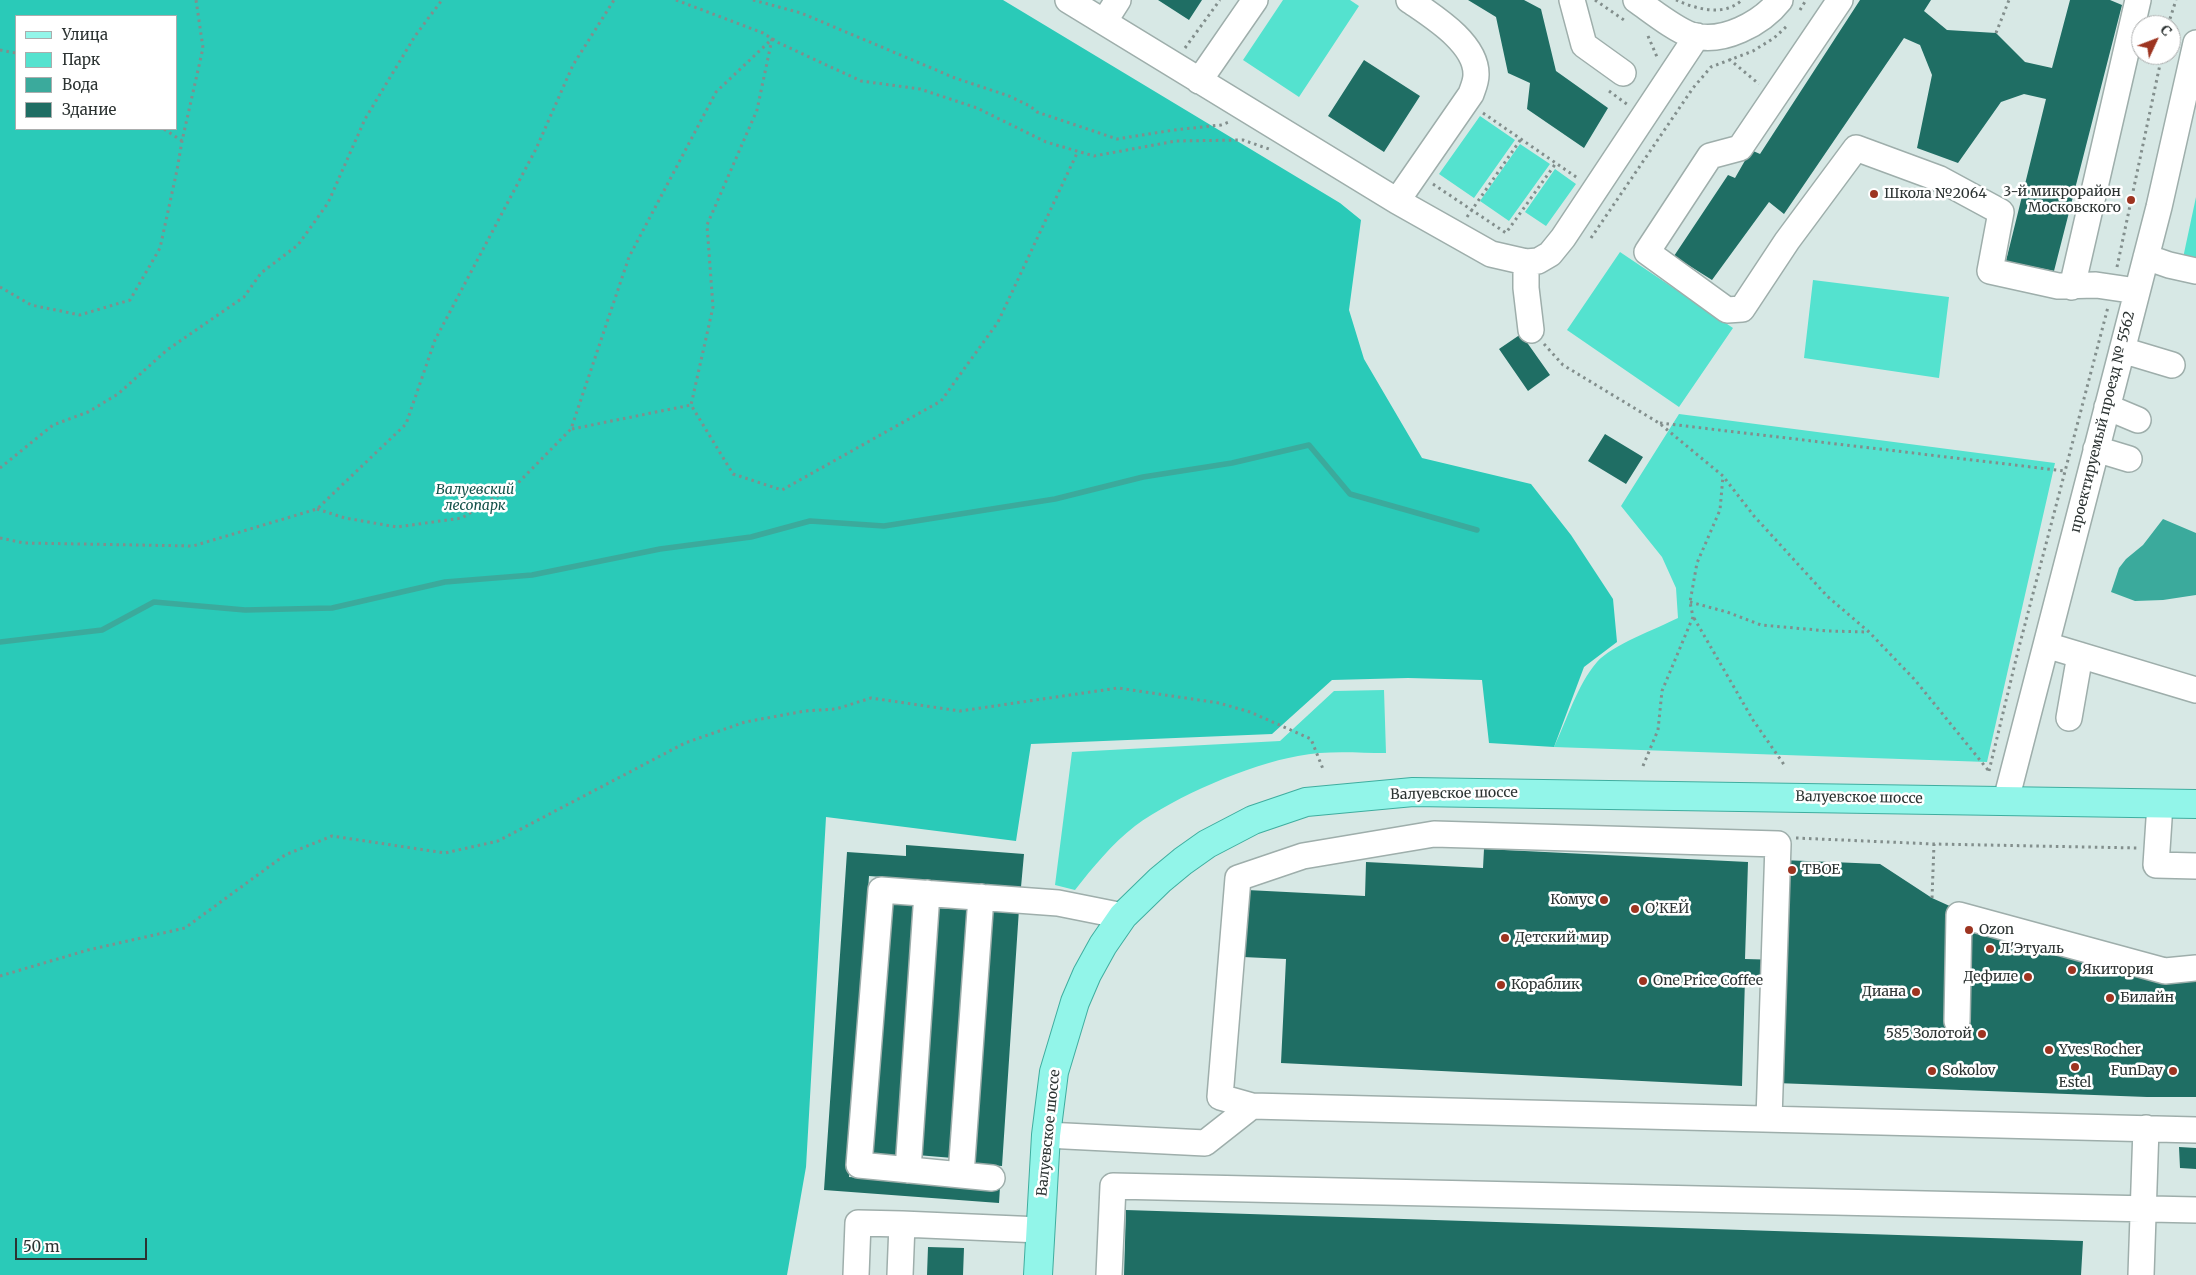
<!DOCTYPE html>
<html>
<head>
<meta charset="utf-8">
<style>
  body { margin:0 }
  #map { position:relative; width:2196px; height:1275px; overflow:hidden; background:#d7e8e5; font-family:Merriweather,serif }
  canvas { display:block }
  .legend { position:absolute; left:15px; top:15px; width:162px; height:115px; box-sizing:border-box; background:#fff; border:1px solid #abadad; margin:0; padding:6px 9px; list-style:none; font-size:15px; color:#2c3332 }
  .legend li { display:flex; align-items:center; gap:10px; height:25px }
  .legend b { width:25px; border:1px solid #abadad }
  .north { position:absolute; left:2131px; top:15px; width:50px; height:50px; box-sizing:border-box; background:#fff; border:1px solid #abadad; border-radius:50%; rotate:47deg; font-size:14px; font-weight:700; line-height:20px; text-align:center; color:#2c3332 }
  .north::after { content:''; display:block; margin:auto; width:18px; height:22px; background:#9d3420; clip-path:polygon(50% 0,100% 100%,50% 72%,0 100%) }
  .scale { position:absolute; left:15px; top:1238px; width:132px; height:22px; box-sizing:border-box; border:2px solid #2c3332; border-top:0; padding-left:6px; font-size:15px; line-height:18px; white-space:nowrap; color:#2c3332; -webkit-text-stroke:4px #fff; paint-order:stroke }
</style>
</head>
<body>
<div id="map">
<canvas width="2196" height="1275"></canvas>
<ul class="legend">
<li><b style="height:6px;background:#92f5e9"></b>Улица</li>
<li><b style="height:14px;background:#54e2cf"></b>Парк</li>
<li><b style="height:14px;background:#3baa9c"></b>Вода</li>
<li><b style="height:14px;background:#1f6e64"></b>Здание</li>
</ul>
<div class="north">С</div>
<div class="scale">50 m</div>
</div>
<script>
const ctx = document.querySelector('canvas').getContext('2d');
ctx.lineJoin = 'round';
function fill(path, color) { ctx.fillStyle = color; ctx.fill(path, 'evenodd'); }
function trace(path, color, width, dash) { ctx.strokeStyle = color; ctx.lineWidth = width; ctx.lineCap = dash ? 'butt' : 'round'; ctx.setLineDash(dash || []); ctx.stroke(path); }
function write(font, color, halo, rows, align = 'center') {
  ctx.font = font + ' Merriweather,serif'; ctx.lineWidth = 5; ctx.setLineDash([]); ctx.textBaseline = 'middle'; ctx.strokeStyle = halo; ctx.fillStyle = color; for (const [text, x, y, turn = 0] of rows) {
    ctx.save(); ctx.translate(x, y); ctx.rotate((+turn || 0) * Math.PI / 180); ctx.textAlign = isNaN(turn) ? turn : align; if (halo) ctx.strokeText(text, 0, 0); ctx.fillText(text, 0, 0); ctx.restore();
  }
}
const green = new Path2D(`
  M 1283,0 L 1350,0 L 1359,6 L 1299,97 L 1243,60 Z
  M 1480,116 L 1515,140 L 1474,198 L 1439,174 Z
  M 1520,144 L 1550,164 L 1509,221 L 1480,201 Z
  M 1555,169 L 1576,184 L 1546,226 L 1525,212 Z
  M 2196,197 L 2196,262 L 2183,258 Z
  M 1620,252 L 1733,328 L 1679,407 L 1567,330 Z
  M 1813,280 L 1949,297 L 1939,378 L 1804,358 Z
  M 1679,414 L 2055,463 L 1987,762 L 1554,747 C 1567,720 1577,685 1597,662 C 1612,645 1656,629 1678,618 L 1676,588 L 1662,557 L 1621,506 Z
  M 1384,690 L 1386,753 C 1357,753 1326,750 1298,756 C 1248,765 1176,796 1135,826 C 1112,844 1093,867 1075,890 L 1055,885 L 1072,752 L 1280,741 L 1334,691 Z`);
const forest = new Path2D(`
  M 0,0 L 1003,0 L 1340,203 L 1361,220 L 1349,310 L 1364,359 L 1422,458 L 1531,484 L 1571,535 L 1613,599 L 1617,642 L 1584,667 L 1554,747 L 1489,743 L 1482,680 L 1408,678 L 1332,680 L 1272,734 L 1031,744 L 1016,841 L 826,817 L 806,1167 L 787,1275 L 0,1275 ZM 16,16 L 176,16 L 176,129 L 16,129 Z`);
const water = new Path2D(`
  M 2163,519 L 2196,533 L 2196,595 L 2163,600 L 2135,601 L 2111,592 L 2119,568 L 2126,559 L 2143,545 Z`);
const stream = new Path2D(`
  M 0,642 L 102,630 L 154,602 L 245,610 L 332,608 L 445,582 L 532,575 L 660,549 L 751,537 L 810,521 L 884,526 L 1055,499 L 1143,477 L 1232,463 L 1309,445 L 1350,494 L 1477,530`);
const building = new Path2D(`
  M 1158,0 L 1202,0 L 1189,20 Z
  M 1468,0 L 1524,0 L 1541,9 L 1556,71 L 1608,108 L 1584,148 L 1527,109 L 1530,83 L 1508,73 L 1496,17 Z
  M 1860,0 L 1931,0 L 1924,11 L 1947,30 L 1996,33 L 2025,62 L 2052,68 L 2070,0 L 2110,0 L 2122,5 L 2054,271 L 2006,261 L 2046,99 L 2024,94 L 2001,102 L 1958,163 L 1917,148 L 1932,75 L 1920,45 L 1904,38 L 1784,214 L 1769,202 L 1712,280 L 1674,256 L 1728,175 L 1735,178 L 1751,150 L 1760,154 Z
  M 1364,60 L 1420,96 L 1384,152 L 1328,116 Z
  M 1521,334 L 1550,375 L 1528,391 L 1499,349 Z
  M 1605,434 L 1643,457 L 1626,484 L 1588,461 Z
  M 906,845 L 1024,854 L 1021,887 L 869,876 L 849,1177 L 1000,1187 L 999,1203 L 824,1190 L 847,852 L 906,856 Z
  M 1484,849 L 1748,862 L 1745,959 L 1780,960 L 1782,860 L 1880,864 L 1932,898 L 2018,937 L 2112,960 L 2196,959 L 2196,1097 L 2147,1097 L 1776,1083 L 1779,979 L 1745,978 L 1742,1086 L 1281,1063 L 1286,959 L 1243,957 L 1247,890 L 1365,896 L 1366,862 L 1483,868 Z
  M 885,903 L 919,906 L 902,1157 L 867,1155 Z
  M 987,907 L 1019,909 L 1002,1166 L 969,1164 Z
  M 934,908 L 971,910 L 953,1158 L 917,1155 Z
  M 2179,1147 L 2196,1148 L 2196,1169 L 2180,1168 Z
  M 1126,1210 L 2083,1241 L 2081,1275 L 1124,1275 Z
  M 928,1247 L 964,1248 L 963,1275 L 927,1275 Z`);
const path = new Path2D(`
  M 676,0 L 763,33 L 779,43 L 861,81 L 920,89 L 977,108 L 1046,142 L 1094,156 L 1176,141 L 1243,140 L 1269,149
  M 753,0 L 801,13 L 955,78 L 1009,96 L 1030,106 L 1037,112 L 1117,139 L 1174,130 L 1221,125 L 1229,122
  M 1595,0 L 1624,20
  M 1676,0 C 1696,9 1724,17 1742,0
  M 1800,10 L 1806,0
  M 2168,25 L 2176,0
  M 1996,33 L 2009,0
  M 1648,36 L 1657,57
  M 1185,48 L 1220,0
  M 0,50 L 16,53
  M 1729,59 L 1759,84
  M 1609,91 L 1628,105
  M 1483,113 L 1579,179
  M 164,129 L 182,141
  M 1433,184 L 1506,233 L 1556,163
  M 1467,217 L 1521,139
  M 1591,238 L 1693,88 L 1711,67 L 1753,51 L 1774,38 L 1787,26
  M 2117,267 L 2162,55
  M 0,287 L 31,305 L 80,315 L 130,300 L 160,248 L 177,170 L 182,141 L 203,48 L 196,0
  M 1544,344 L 1563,365 L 1659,423 L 1723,476 L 1754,516 L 1827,596 L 1869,632 L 1915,680 L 1988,770
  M 1660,423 L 2065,471
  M 572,429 L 691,405
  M 0,468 L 53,425 L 88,412 L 118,394 L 167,350 L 244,297 L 261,273 L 298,245 L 328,203 L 365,119 L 415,36 L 442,0
  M 317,509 L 345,518 L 397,527 L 462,518 L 518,483 L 571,429 L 629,257 L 716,92 L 772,39 L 757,110 L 707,225 L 713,307 L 691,405 L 733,474 L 782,490 L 941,401 L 998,322 L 1078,151
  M 0,538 L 24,543 L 193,546 L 317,509 L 406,424 L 435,340 L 536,149 L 573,65 L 614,0
  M 1690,602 L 1727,612 L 1761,625 L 1828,631 L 1868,632
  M 1694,618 L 1753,720 L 1785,766
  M 1643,766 L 1658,730 L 1662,691 L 1693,617 L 1690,602 L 1697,563 L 1720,510 L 1723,476
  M 1989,771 L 2018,651 L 2108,307
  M 1796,838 L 1934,844 L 2138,848
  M 1932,898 L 1934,844
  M 0,976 L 88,950 L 185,928 L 285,855 L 332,836 L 445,853 L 498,841 L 685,743 L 745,722 L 805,711 L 836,709 L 871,698 L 960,711 L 1118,688 L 1219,703 L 1250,712 L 1311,739 L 1323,769`);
const minor = new Path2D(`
  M 1068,0 L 1397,201 L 1491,254 L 1526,262 L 1538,261 L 1550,254 L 1563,238 L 1697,36
  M 1572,0 L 1584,45 L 1623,73
  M 1636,0 C 1652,11 1674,29 1691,35 C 1722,45 1762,23 1780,0
  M 1840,0 L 1740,148 L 1710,156 L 1647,252 L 1727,310 L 1742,309 L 1787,241 L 1856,148 L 1940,179 L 2001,212 L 1990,271 L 2058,286 L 2096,285 L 2137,291
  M 1104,22 L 1118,0
  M 1199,81 L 1255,0
  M 1397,201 L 1471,94 C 1473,88 1476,82 1476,75 C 1477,43 1432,16 1409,0
  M 2146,257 L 2169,265 L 2196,271
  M 1526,262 L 1526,288 L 1531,330
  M 2072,287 L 2138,0
  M 2122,350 L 2172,365
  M 2107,407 L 2138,420
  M 2096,449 L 2129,459
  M 2046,645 L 2196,690
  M 2069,718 L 2080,655
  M 2006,800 L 2159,207 L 2196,43
  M 2160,804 L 2156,865 L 2196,866
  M 1957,1021 L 1959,915 L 2165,971 L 2196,968
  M 1769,1119 L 1778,844 L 1434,834 L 1303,856 L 1238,878 L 1220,1097 L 1252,1106 L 2196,1130
  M 1046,1135 L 1205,1143 L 1252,1106
  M 908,1170 L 927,893
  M 961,1175 L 981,897
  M 992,1178 L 859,1165 L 881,890 L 1058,903 L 1123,916
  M 856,1275 L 858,1223 L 902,1224
  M 900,1275 L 902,1224 L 1040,1230
  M 1109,1275 L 1113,1186 L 2196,1210
  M 2141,1275 L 2146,1128`);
const major = new Path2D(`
  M 1038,1275 L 1046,1135 L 1054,1072 L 1075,1002 L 1087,974 L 1103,945 L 1123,916 L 1160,880 L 1183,861 L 1207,844 L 1253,820 L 1306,802 L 1413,792 L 2196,804`);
const markers = [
  [1874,194,5,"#9d3420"],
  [2131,200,5,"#9d3420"],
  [1792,870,5,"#9d3420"],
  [1604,900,5,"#9d3420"],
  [1635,909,5,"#9d3420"],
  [1969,930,5,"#9d3420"],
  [1505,938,5,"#9d3420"],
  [1990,949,5,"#9d3420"],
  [2072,970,5,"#9d3420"],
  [2028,977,5,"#9d3420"],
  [1643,981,5,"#9d3420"],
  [1501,985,5,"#9d3420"],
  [1916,992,5,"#9d3420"],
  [2110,998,5,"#9d3420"],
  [1982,1034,5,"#9d3420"],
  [2049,1050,5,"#9d3420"],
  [2075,1067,5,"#9d3420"],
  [1932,1071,5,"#9d3420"],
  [2173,1071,5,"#9d3420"]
];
const poiNames = [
  ["3-й микрорайон",2121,192,"right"],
  ["Московского",2121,208,"right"],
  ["Школа №2064",1884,194],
  ["ТВОЕ",1802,870],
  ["Комус",1594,900,"right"],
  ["О’КЕЙ",1645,909],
  ["Ozon",1979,930],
  ["Детский мир",1515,938],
  ["Л'Этуаль",2000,949],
  ["Якитория",2082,970],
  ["Дефиле",2018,977,"right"],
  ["One Price Coffee",1653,981],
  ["Кораблик",1511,985],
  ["Диана",1906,992,"right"],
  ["Билайн",2120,998],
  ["585 Золотой",1972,1034,"right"],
  ["Yves Rocher",2059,1050],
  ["Sokolov",1942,1071],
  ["FunDay",2163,1071,"right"],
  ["Estel",2075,1083,"center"]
];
const streetNames = [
  ["проектируемый проезд № 5562",2103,422,-76],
  ["Валуевское шоссе",1454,794,-1],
  ["Валуевское шоссе",1859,798,1],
  ["Валуевское шоссе",1049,1133,-84]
];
const parkNames = [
  ["Валуевский",475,490],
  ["лесопарк",475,506]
];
fill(green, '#54e2cf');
fill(forest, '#2acab8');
fill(water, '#3baa9c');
trace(stream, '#3baa9c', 5.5);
fill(building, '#1f6e64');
trace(minor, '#9eaeab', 28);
trace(major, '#3fad9f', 30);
trace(path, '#828e8c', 3, [2.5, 4]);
trace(minor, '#fff', 25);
trace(major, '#92f5e9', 28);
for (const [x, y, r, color] of markers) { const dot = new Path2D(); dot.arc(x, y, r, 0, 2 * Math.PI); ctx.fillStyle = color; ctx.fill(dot); trace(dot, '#fff', 2); }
write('14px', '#2c3332', '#fff', poiNames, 'left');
write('14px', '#2c3332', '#fff', streetNames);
write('italic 14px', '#125149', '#fff', parkNames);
</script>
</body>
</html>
